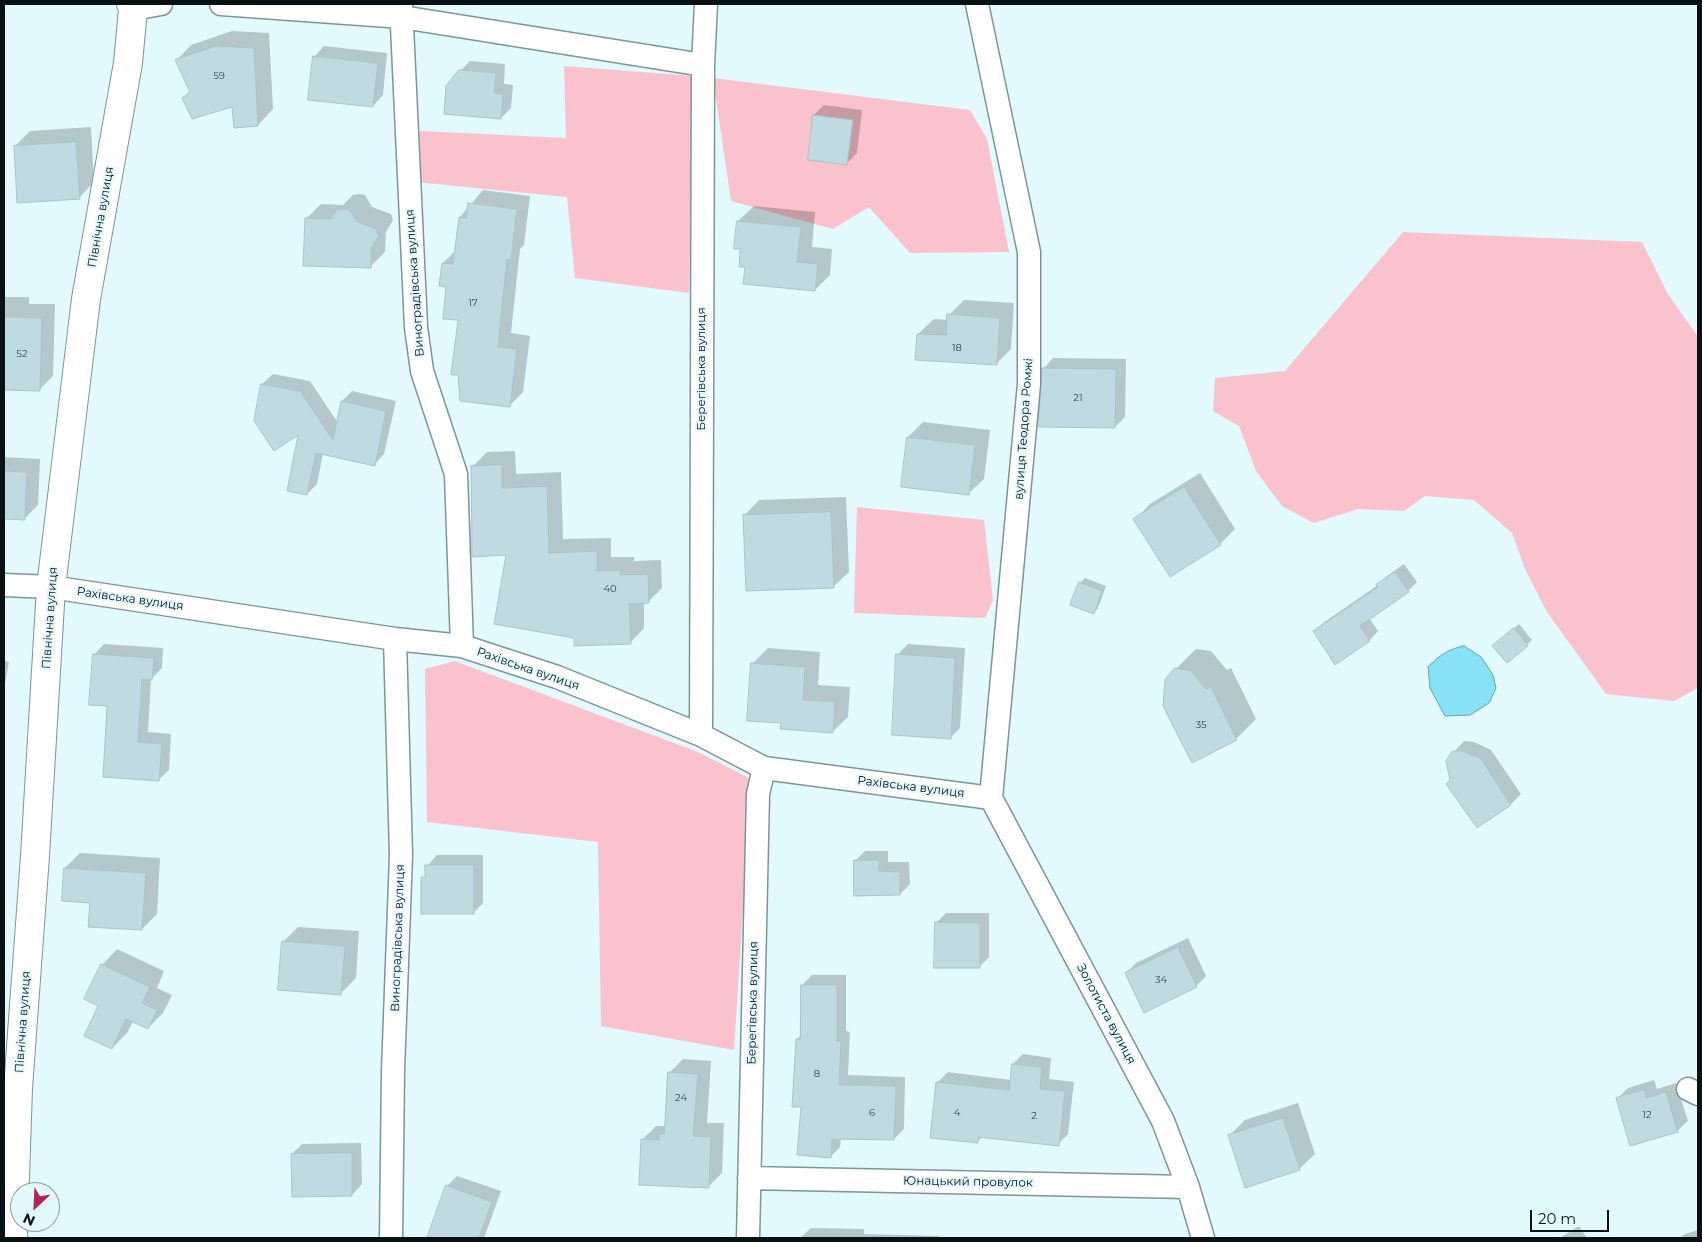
<!DOCTYPE html>
<html>
<head>
<meta charset="utf-8">
<style>
  body { margin:0 }
  #map { position:relative; width:1702px; height:1242px; overflow:hidden; background:#e2f9fe; font-family:Montserrat,sans-serif }
  canvas { display:block }
  .frame { position:absolute; inset:0; border:5px solid #081215; pointer-events:none }
  .north { position:absolute; left:10px; top:1182px; width:50px; height:50px; box-sizing:border-box; background:#e2f9fe; border:1px solid #8b9da1; border-radius:50%; rotate:205deg; font-size:14px; font-weight:700; line-height:20px; text-align:center; color:#081215 }
  .north::after { content:''; display:block; margin:auto; width:18px; height:22px; background:#b32458; clip-path:polygon(50% 0,100% 100%,50% 72%,0 100%) }
  .scale { position:absolute; left:1530px; top:1210px; width:79px; height:22px; box-sizing:border-box; border:2px solid #081215; border-top:0; padding-left:6px; font-size:15px; line-height:18px; white-space:nowrap; color:#081215; -webkit-text-stroke:4px #e2f9fe; paint-order:stroke }
</style>
</head>
<body>
<div id="map">
<canvas width="1702" height="1242"></canvas>
<div class="frame"></div>
<div class="north">N</div>
<div class="scale">20 m</div>
</div>
<script>
const ctx = document.querySelector('canvas').getContext('2d');
ctx.lineJoin = 'round';
function fill(path, color) { ctx.fillStyle = color; ctx.fill(path, 'evenodd'); }
function trace(path, color, width, dash) { ctx.strokeStyle = color; ctx.lineWidth = width; ctx.lineCap = dash ? 'butt' : 'round'; ctx.setLineDash(dash || []); ctx.stroke(path); }
function write(font, color, halo, rows, align = 'center') {
  ctx.font = font + ' Montserrat,sans-serif'; ctx.lineWidth = 4; ctx.setLineDash([]); ctx.textBaseline = 'middle'; ctx.strokeStyle = halo; ctx.fillStyle = color; for (const [text, x, y, turn = 0] of rows) {
    ctx.save(); ctx.translate(x, y); ctx.rotate((+turn || 0) * Math.PI / 180); ctx.textAlign = isNaN(turn) ? turn : align; if (halo) ctx.strokeText(text, 0, 0); ctx.fillText(text, 0, 0); ctx.restore();
  }
}
const green = new Path2D(`
  M 564,66 L 694,76 L 689,293 L 575,278 L 567,197 L 416,182 L 420,131 L 566,138 Z
  M 713,78 L 970,110 L 987,139 L 1009,252 L 910,253 L 869,207 L 833,229 L 731,201 Z
  M 1403,232 L 1642,242 L 1668,294 L 1698,337 L 1698,688 L 1674,701 L 1606,694 L 1547,612 L 1525,569 L 1512,533 L 1474,500 L 1425,496 L 1404,511 L 1358,509 L 1314,523 L 1282,506 L 1256,471 L 1239,426 L 1213,411 L 1215,378 L 1285,371 Z
  M 857,507 L 984,520 L 993,600 L 985,618 L 854,613 Z
  M 455,661 L 698,752 L 751,779 L 734,1050 L 601,1026 L 598,842 L 427,822 L 425,669 Z`);
const water = new Path2D(`
  M 1464,646 L 1481,657 L 1493,675 L 1496,688 L 1489,703 L 1470,715 L 1445,716 L 1430,688 L 1428,667 C 1439,656 1448,649 1464,646 Z`);
const shadow = new Path2D(`
  M 232,31 L 269,33 L 273,109 L 258,125 L 233,105 L 183,98 L 190,91 L 176,61 L 191,45 Z
  M 324,46 L 387,53 L 383,95 L 373,106 L 314,57 Z
  M 470,61 L 505,64 L 504,84 L 513,85 L 511,108 L 501,118 L 460,71 Z
  M 824,105 L 862,110 L 857,153 L 847,163 L 809,159 L 814,115 Z
  M 91,127 L 94,182 L 79,198 L 15,146 L 30,131 Z
  M 483,190 L 530,196 L 524,245 L 520,249 L 511,333 L 530,336 L 523,392 L 509,406 L 459,319 L 447,286 L 443,263 L 456,250 L 460,217 Z
  M 360,194 L 365,195 L 372,207 L 391,214 L 393,220 L 386,232 L 385,252 L 370,267 L 306,219 L 321,204 L 343,205 L 353,195 Z
  M 754,206 L 815,212 L 812,247 L 832,249 L 830,275 L 815,290 L 746,266 L 738,221 Z
  M 4,297 L 29,297 L 29,304 L 55,304 L 53,376 L 39,390 L 4,389 Z
  M 964,300 L 1014,303 L 1011,349 L 996,364 L 918,334 L 934,319 L 948,320 L 949,315 Z
  M 1053,358 L 1126,359 L 1125,417 L 1115,427 L 1043,369 Z
  M 273,374 L 310,381 L 338,423 L 342,401 L 352,391 L 396,401 L 384,454 L 374,465 L 323,453 L 317,484 L 307,494 L 300,432 L 262,384 Z
  M 923,422 L 990,430 L 984,479 L 968,494 L 908,437 Z
  M 515,451 L 516,474 L 561,472 L 563,539 L 611,538 L 611,557 L 634,557 L 634,561 L 661,560 L 662,588 L 648,602 L 644,602 L 644,628 L 630,643 L 575,637 L 508,554 L 472,467 L 487,452 Z
  M 4,457 L 40,459 L 38,505 L 24,519 L 4,518 Z
  M 1200,473 L 1235,529 L 1220,544 L 1135,520 L 1150,504 Z
  M 846,497 L 849,572 L 833,587 L 744,516 L 759,500 Z
  M 1404,564 L 1417,582 L 1408,591 L 1369,618 L 1378,631 L 1370,640 L 1336,663 L 1314,632 L 1323,623 L 1378,585 L 1387,576 Z
  M 1085,578 L 1106,586 L 1098,608 L 1093,613 L 1080,583 Z
  M 1519,624 L 1532,640 L 1507,662 L 1499,641 Z
  M 104,644 L 163,648 L 162,668 L 151,679 L 148,732 L 171,734 L 169,770 L 158,780 L 109,705 L 94,655 Z
  M 908,644 L 965,648 L 960,728 L 950,738 L 898,654 Z
  M 768,648 L 820,652 L 818,685 L 850,687 L 848,717 L 832,732 L 782,722 L 752,664 Z
  M 1196,649 L 1211,651 L 1227,670 L 1231,668 L 1256,719 L 1236,739 L 1176,669 Z
  M 4,661 L 9,662 L 4,689 Z
  M 1464,741 L 1474,742 L 1491,750 L 1521,794 L 1511,804 L 1477,826 L 1451,780 L 1454,752 Z
  M 865,851 L 888,851 L 888,862 L 909,862 L 910,884 L 900,894 L 855,861 Z
  M 80,853 L 160,858 L 157,914 L 142,929 L 91,902 L 65,868 Z
  M 437,855 L 483,855 L 483,903 L 473,913 L 423,878 L 427,874 L 427,866 Z
  M 946,913 L 989,913 L 989,957 L 979,967 L 936,923 Z
  M 298,927 L 359,931 L 356,978 L 340,994 L 283,942 Z
  M 1188,938 L 1206,976 L 1196,986 L 1126,973 L 1136,963 Z
  M 117,949 L 164,971 L 157,988 L 172,995 L 163,1013 L 148,1028 L 133,1021 L 127,1033 L 112,1048 L 100,1005 L 102,965 Z
  M 812,975 L 846,975 L 846,1031 L 850,1032 L 848,1075 L 905,1077 L 904,1129 L 894,1139 L 841,1138 L 840,1147 L 830,1157 L 802,1106 L 797,1039 L 802,1034 L 802,985 Z
  M 1023,1054 L 1051,1058 L 1049,1079 L 1074,1082 L 1068,1134 L 1058,1144 L 983,1136 L 977,1142 L 937,1083 L 948,1072 L 1011,1080 L 1013,1064 Z
  M 683,1059 L 711,1061 L 707,1123 L 724,1123 L 722,1173 L 708,1187 L 642,1140 L 656,1126 L 665,1126 L 669,1073 Z
  M 1654,1080 L 1657,1089 L 1676,1083 L 1688,1121 L 1677,1131 L 1618,1098 L 1628,1088 Z
  M 1298,1103 L 1315,1154 L 1299,1169 L 1230,1135 L 1245,1120 Z
  M 361,1143 L 362,1184 L 352,1195 L 292,1154 L 302,1144 Z
  M 457,1176 L 501,1191 L 484,1238 L 443,1238 L 430,1234 L 447,1186 Z
  M 1579,1226 L 1587,1238 L 1560,1238 Z
  M 811,1228 L 864,1229 L 864,1234 L 939,1236 L 939,1238 L 800,1238 Z
  M 1698,1230 L 1698,1238 L 1680,1238 L 1685,1234 Z`);
const building = new Path2D(`
  M 216,46 L 254,48 L 258,126 L 234,128 L 232,107 L 192,119 L 182,98 L 190,92 L 175,60 Z
  M 313,56 L 378,63 L 373,107 L 308,100 Z
  M 459,70 L 496,73 L 494,93 L 503,94 L 501,119 L 444,114 L 446,86 Z
  M 813,115 L 853,120 L 847,165 L 808,160 Z
  M 76,142 L 80,199 L 17,203 L 14,146 Z
  M 468,203 L 517,209 L 511,260 L 507,259 L 498,347 L 517,349 L 510,407 L 460,401 L 458,375 L 451,375 L 458,320 L 443,319 L 446,287 L 439,286 L 442,263 L 453,264 L 459,217 L 466,218 Z
  M 344,209 L 350,210 L 357,222 L 376,229 L 379,236 L 371,248 L 371,268 L 303,266 L 305,218 L 330,219 L 337,210 Z
  M 737,221 L 801,227 L 797,262 L 818,264 L 815,291 L 743,284 L 745,267 L 739,267 L 740,249 L 734,249 Z
  M 947,314 L 1000,318 L 997,365 L 915,360 L 917,334 L 946,335 Z
  M 4,317 L 42,318 L 40,391 L 4,390 Z
  M 1042,368 L 1116,369 L 1115,428 L 1039,427 Z
  M 261,384 L 300,391 L 333,440 L 341,401 L 386,411 L 375,466 L 316,453 L 307,495 L 287,491 L 298,435 L 274,451 L 254,421 Z
  M 907,437 L 975,445 L 969,495 L 901,487 Z
  M 502,465 L 502,488 L 547,486 L 549,553 L 597,551 L 597,571 L 620,570 L 620,575 L 648,574 L 649,603 L 629,604 L 631,644 L 574,646 L 574,638 L 494,624 L 506,555 L 472,557 L 471,466 Z
  M 4,471 L 27,472 L 25,520 L 4,519 Z
  M 1184,487 L 1221,545 L 1170,577 L 1133,519 Z
  M 831,512 L 834,588 L 746,591 L 743,515 Z
  M 1395,572 L 1409,592 L 1360,626 L 1370,641 L 1335,665 L 1313,631 L 1378,587 L 1376,585 Z
  M 1079,582 L 1102,591 L 1094,614 L 1070,605 Z
  M 1514,628 L 1528,646 L 1507,663 L 1492,646 Z
  M 93,654 L 154,658 L 152,680 L 142,679 L 138,742 L 162,744 L 159,781 L 103,777 L 107,706 L 89,705 Z
  M 896,654 L 955,658 L 951,739 L 892,735 Z
  M 751,663 L 805,667 L 803,700 L 835,702 L 833,733 L 780,729 L 781,723 L 747,721 Z
  M 1175,668 L 1191,671 L 1206,689 L 1211,687 L 1237,740 L 1192,763 L 1163,706 L 1165,680 Z
  M 1453,751 L 1463,751 L 1481,759 L 1511,805 L 1477,828 L 1446,784 L 1450,780 L 1446,761 Z
  M 854,860 L 879,860 L 879,871 L 900,872 L 900,895 L 854,896 Z
  M 425,865 L 474,865 L 474,914 L 421,914 L 421,877 L 425,877 Z
  M 64,868 L 146,873 L 142,930 L 88,927 L 90,903 L 62,901 Z
  M 935,922 L 980,923 L 980,968 L 934,968 Z
  M 282,941 L 345,946 L 341,995 L 278,990 Z
  M 1178,947 L 1197,987 L 1144,1013 L 1125,973 Z
  M 101,964 L 150,987 L 142,1003 L 157,1010 L 148,1029 L 126,1019 L 112,1049 L 84,1036 L 98,1006 L 84,999 Z
  M 801,985 L 837,985 L 837,1041 L 841,1041 L 839,1085 L 896,1086 L 894,1140 L 832,1139 L 831,1158 L 797,1155 L 801,1107 L 792,1107 L 796,1039 L 800,1039 Z
  M 1012,1064 L 1042,1067 L 1040,1089 L 1065,1091 L 1059,1146 L 978,1137 L 978,1143 L 930,1138 L 936,1082 L 1009,1090 Z
  M 668,1072 L 698,1074 L 693,1136 L 711,1137 L 709,1188 L 639,1185 L 641,1139 L 659,1140 L 659,1134 L 664,1134 Z
  M 1644,1090 L 1647,1098 L 1666,1092 L 1678,1132 L 1630,1146 L 1616,1098 Z
  M 1283,1118 L 1300,1170 L 1245,1188 L 1228,1135 Z
  M 352,1153 L 352,1196 L 292,1197 L 291,1154 Z
  M 446,1185 L 492,1202 L 479,1238 L 427,1238 Z`);
const street = new Path2D(`
  M 221,4 L 402,17 L 703,65
  M 401,4 L 416,327 L 422,371 L 456,474 L 462,646
  M 977,4 L 1029,252 L 1029,384 L 991,798
  M 133,9 L 161,4
  M 4,585 L 51,587 L 395,639 L 462,646 L 557,677 L 701,735 L 764,768 L 991,798
  M 701,735 L 703,65 L 706,4
  M 991,798 L 1163,1121 L 1188,1187 L 1203,1238
  M 1688,1089 L 1698,1094
  M 749,1178 L 1188,1187
  M 391,1238 L 393,1071 L 401,855 L 395,639
  M 748,1238 L 758,794 L 764,768`);
const secondary = new Path2D(`
  M 13,1238 L 18,1088 L 35,856 L 51,587 L 86,299 L 128,63 L 133,9 L 131,4`);
const numberNames = [
  ["59",219,76],
  ["17",473,303],
  ["18",957,348],
  ["52",22,354],
  ["21",1078,398],
  ["40",610,589],
  ["35",1201,725],
  ["34",1161,980],
  ["8",817,1074],
  ["24",681,1098],
  ["6",872,1113],
  ["4",957,1113],
  ["12",1647,1115],
  ["2",1034,1116]
];
const streetNames = [
  ["Північна вулиця",101,217,-80],
  ["Виноградівська вулиця",415,283,-94],
  ["Берегівська вулиця",701,369,-90],
  ["вулиця Теодора Ромжі",1024,429,-86],
  ["Рахівська вулиця",130,599,8],
  ["Північна вулиця",50,618,-86],
  ["Рахівська вулиця",528,669,19],
  ["Рахівська вулиця",911,787,7],
  ["Виноградівська вулиця",398,938,-88],
  ["Берегівська вулиця",753,1003,-89],
  ["Золотиста вулиця",1106,1014,62],
  ["Північна вулиця",23,1022,-86],
  ["Юнацький провулок",968,1182,1]
];
fill(green, '#f9c2cd');
fill(water, '#87e2f5');
trace(water, '#61a4b2', 1);
fill(shadow, '#0003');
fill(building, '#bfdbe1');
trace(building, '#a9c4ca', 1);
trace(street, '#7b959b', 25);
trace(secondary, '#7b959b', 30);
trace(street, '#fff', 22);
trace(secondary, '#fff', 28);
write('10px', '#364448', null, numberNames);
write('12px', '#081215', '#e2f9fe', streetNames);
</script>
</body>
</html>
